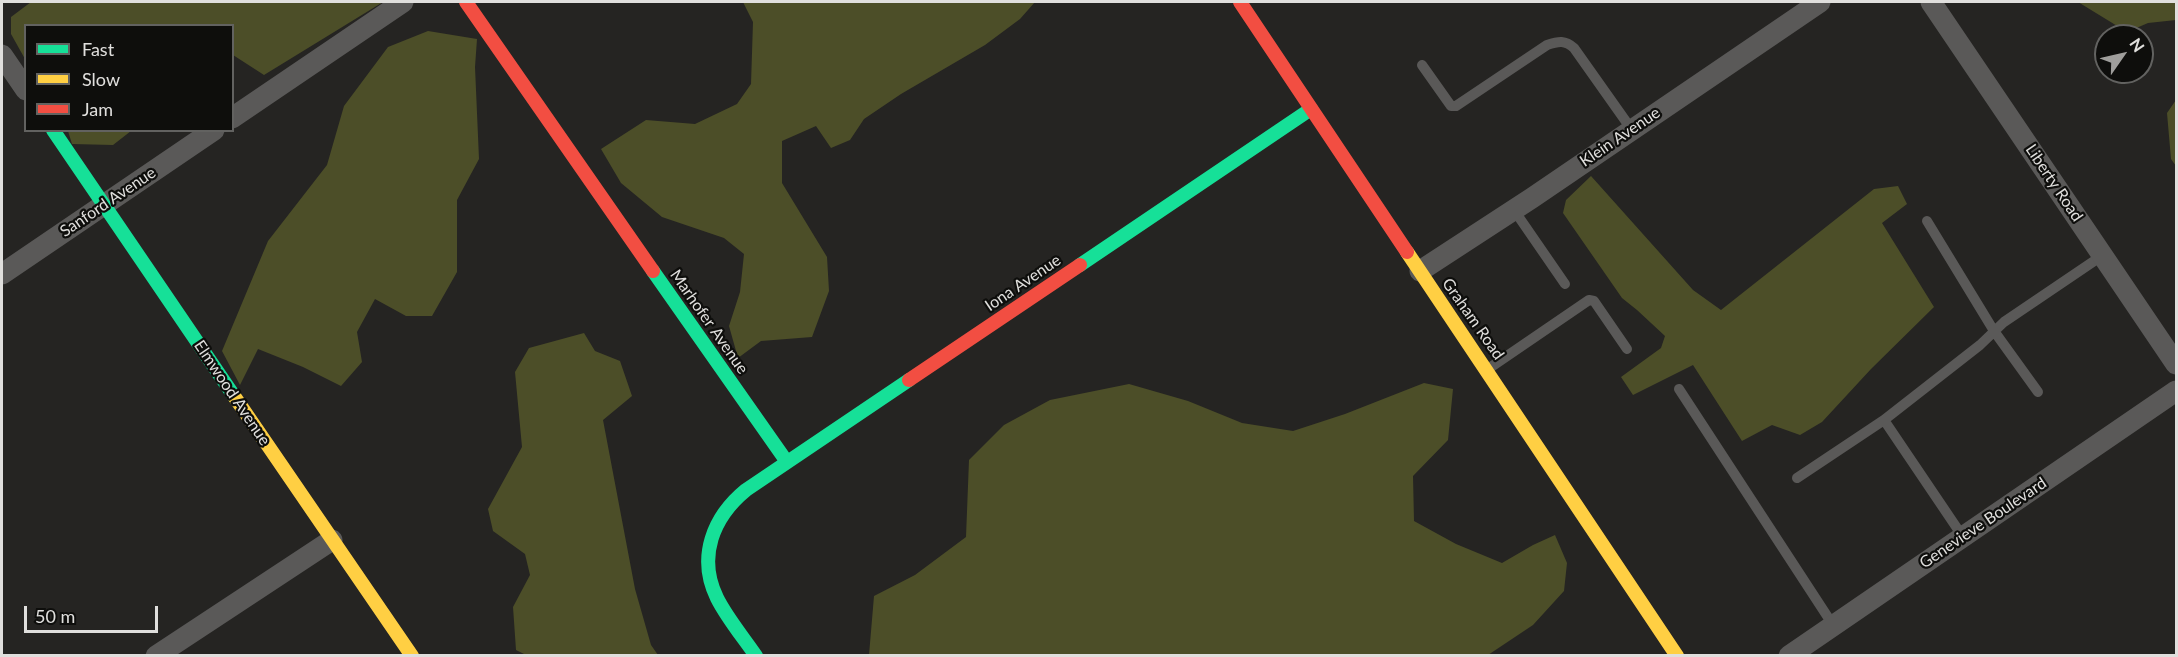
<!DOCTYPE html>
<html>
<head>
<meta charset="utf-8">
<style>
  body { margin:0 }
  #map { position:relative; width:2178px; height:657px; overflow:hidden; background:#252422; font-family:Lato,sans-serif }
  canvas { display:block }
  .frame { position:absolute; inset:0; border:3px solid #e0dfdd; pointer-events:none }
  .legend { position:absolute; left:24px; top:24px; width:210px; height:108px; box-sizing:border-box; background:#0e0e0c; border:2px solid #626260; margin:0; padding:8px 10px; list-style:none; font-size:18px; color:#e0dfdd }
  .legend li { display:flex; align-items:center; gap:12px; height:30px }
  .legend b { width:30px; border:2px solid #626260 }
  .north { position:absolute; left:2094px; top:24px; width:60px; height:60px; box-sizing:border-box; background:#0e0e0c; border:2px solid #626260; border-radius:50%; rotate:56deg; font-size:16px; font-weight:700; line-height:24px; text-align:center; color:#e0dfdd }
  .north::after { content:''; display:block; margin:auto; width:21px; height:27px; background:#9f9e9c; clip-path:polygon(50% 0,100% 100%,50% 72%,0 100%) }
  .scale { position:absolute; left:24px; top:606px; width:134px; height:27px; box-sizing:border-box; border:3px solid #e0dfdd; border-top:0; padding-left:8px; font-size:18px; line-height:21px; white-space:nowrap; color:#e0dfdd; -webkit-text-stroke:4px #0e0e0c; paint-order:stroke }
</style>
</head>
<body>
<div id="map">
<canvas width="2178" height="657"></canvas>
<div class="frame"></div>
<ul class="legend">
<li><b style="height:8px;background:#16e098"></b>Fast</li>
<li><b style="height:8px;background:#ffcf43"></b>Slow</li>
<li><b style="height:8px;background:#f24e42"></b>Jam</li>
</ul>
<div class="north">N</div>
<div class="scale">50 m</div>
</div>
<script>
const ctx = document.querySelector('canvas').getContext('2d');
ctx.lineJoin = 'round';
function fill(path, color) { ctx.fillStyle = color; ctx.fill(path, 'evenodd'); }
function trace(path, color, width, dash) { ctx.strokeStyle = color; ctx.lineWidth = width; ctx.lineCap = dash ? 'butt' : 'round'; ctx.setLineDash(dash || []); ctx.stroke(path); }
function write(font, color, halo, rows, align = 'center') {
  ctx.font = font + ' Lato,sans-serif'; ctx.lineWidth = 4.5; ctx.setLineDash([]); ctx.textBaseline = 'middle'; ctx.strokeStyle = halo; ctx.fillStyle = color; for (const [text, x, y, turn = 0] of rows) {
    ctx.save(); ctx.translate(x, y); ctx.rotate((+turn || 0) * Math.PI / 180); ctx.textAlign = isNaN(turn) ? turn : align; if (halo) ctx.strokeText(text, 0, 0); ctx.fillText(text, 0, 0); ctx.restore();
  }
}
const forest = new Path2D(`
  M 31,2 L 383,2 L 264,75 L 233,55 L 232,26 L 26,26 L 25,59 L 11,34 L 11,17 Z
  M 743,2 L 1035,2 L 1020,19 L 985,45 L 901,94 L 864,119 L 850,140 L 831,148 L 816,126 L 782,141 L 782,183 L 827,257 L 829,291 L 812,337 L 761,341 L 738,358 L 729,326 L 740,292 L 744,254 L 724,238 L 662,217 L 621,183 L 601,149 L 646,120 L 695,124 L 737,104 L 751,84 L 753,22 Z
  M 2078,2 L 2176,2 L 2176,20 L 2148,23 L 2127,32 Z
  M 428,31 L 477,39 L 475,67 L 479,159 L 457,200 L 457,272 L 432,316 L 406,316 L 375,299 L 357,332 L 362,362 L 341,386 L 303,367 L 258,349 L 240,385 L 222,351 L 268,241 L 327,165 L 344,106 L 388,47 Z
  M 2176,100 L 2176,166 L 2171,159 L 2167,113 Z
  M 68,131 L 131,131 L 113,145 L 72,144 Z
  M 1591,176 L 1693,290 L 1721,310 L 1874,189 L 1898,186 L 1907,204 L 1882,223 L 1934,307 L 1871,369 L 1822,422 L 1800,435 L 1772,425 L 1742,441 L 1693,365 L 1633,395 L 1621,377 L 1661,348 L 1665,336 L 1637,310 L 1622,298 L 1563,213 L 1566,200 Z
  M 584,333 L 595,351 L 620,361 L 632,396 L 603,420 L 635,589 L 651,645 L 658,655 L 528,656 L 516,650 L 513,607 L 530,575 L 525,554 L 493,531 L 488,509 L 522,447 L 515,372 L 529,348 Z
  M 1424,383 L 1453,389 L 1448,440 L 1413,476 L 1414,521 L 1456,544 L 1502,563 L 1533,545 L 1555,535 L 1567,563 L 1564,591 L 1533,625 L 1488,655 L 869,655 L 874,596 L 915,575 L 966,537 L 969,460 L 1004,425 L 1050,400 L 1129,384 L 1188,401 L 1242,423 L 1293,431 L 1345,414 Z`);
const lane = new Path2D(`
  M 1422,65 L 1451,106 L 1456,106 L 1547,45 C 1559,41 1565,40 1574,48 L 1632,130
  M 1514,210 L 1565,284
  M 1927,221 L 1994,331 L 2038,392
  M 1488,369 L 1589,300 L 1594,301 L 1627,349
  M 1679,389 L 1833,625
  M 1797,478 L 1884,420
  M 1963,537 L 1884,420 L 1980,345 L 2004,322 L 2103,255`);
const street = new Path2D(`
  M 1931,2 L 2176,364
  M 2,55 L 26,90
  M 232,118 L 403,2
  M 1420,271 L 1532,198 L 1820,2
  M 2,274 L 214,130
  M 156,656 L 332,540
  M 1789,656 L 2176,391`);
const fast = new Path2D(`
  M 53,130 L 234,396
  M 1080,265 L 1311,109
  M 653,271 L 787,462
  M 756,656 C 743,637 727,618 717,598 C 697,557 713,517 746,490 L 909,380`);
const slow = new Path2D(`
  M 1407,252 L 1677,656
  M 234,396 L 412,656`);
const jam = new Path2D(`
  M 466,2 L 653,271
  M 1240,2 L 1407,252
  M 909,380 L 1080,265`);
const streetNames = [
  ["Klein Avenue",1620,137,-34],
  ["Liberty Road",2054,183,56],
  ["Sanford Avenue",108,202,-34],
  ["Iona Avenue",1023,283,-34],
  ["Graham Road",1473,319,55],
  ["Marhofer Avenue",709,322,55],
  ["Elmwood Avenue",232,393,56],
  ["Genevieve Boulevard",1983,523,-34]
];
fill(forest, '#4c4e28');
trace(lane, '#5a5958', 10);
trace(street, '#5a5958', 21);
trace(fast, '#16e098', 14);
trace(slow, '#ffcf43', 14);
trace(jam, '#f24e42', 14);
write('16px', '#e0dfdd', '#0e0e0c', streetNames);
</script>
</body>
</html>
